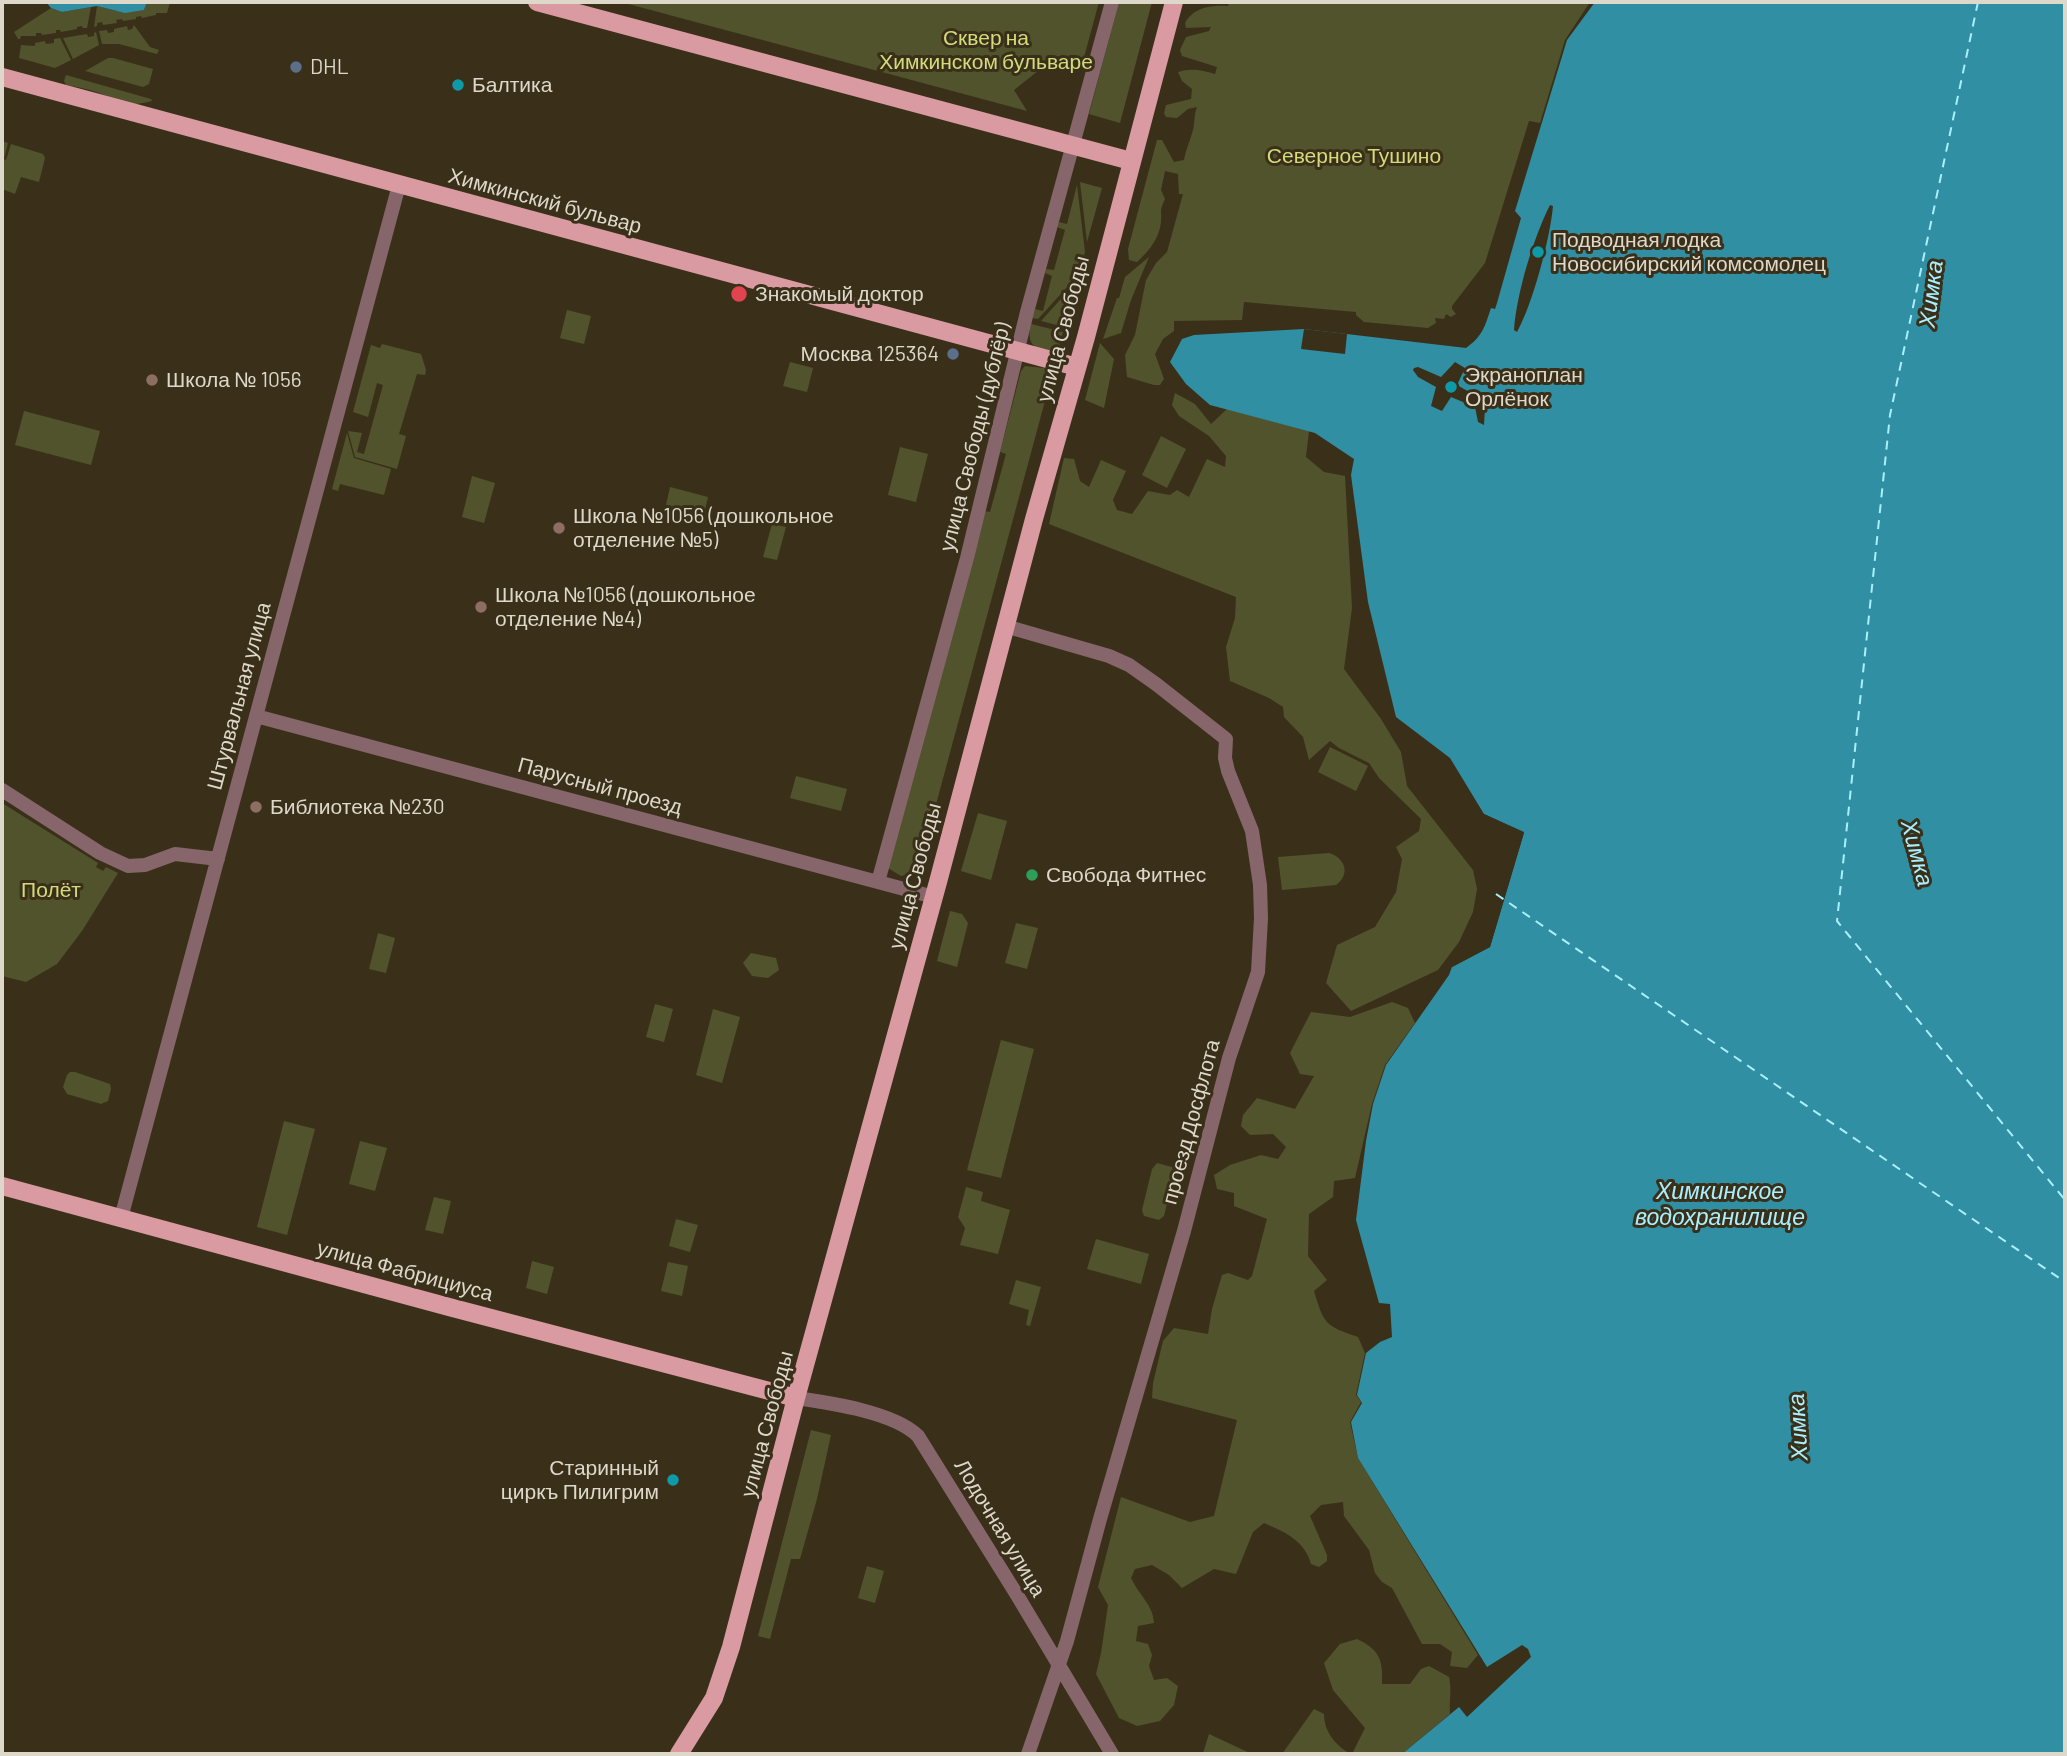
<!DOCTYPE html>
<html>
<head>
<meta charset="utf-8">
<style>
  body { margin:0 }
  #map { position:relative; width:2067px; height:1756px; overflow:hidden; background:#3a301a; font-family:Barlow,sans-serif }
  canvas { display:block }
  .frame { position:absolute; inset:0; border:4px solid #ded8cb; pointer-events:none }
</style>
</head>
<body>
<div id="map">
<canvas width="2067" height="1756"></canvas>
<div class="frame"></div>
</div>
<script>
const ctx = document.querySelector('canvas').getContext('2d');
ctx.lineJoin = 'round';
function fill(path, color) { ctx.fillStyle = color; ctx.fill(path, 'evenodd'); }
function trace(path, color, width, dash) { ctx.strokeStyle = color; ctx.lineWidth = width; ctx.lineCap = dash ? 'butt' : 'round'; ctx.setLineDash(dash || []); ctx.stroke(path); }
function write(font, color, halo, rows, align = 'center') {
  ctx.font = font + ' Barlow,sans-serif'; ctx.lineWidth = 6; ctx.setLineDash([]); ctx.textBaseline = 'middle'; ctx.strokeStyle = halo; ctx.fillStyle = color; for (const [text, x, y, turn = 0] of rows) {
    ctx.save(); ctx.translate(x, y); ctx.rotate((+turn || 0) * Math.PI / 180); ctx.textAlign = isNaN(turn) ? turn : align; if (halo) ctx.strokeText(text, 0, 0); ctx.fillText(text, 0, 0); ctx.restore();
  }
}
const green = new Path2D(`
  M 147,2 L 170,2 L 167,13 L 156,13 L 156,15 L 142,18 L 141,16 L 136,17 L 136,19 L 123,21 L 122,19 L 116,20 L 117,23 L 103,25 L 102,22 L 97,23 L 97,26 L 94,27 L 97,6 L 117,11 L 144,10 Z
  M 621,2 L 1099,2 L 1083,61 L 1070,64 L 1048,63 L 1014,90 L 1027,111 Z
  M 1119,2 L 1152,2 L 1120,123 L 1089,114 Z
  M 1229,2 L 1590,2 L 1565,40 L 1540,123 L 1529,121 L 1485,263 L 1452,306 L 1452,309 L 1456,314 L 1451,317 L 1446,314 L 1444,319 L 1435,318 L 1436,323 L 1428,328 L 1364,322 L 1356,315 L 1356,312 L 1244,302 L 1242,320 L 1174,321 L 1174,331 L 1163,339 L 1155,354 L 1164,379 L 1160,385 L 1154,385 L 1127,377 L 1125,355 L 1135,335 L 1146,280 L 1156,263 L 1167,252 L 1183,194 L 1179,194 L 1178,174 L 1165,171 L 1161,190 L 1165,199 C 1159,212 1162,209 1161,222 C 1159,239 1149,251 1137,262 L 1129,260 L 1128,249 L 1157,140 L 1162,140 L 1174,162 L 1184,160 C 1186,149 1190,141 1193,130 C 1195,122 1194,114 1197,107 L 1188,109 L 1177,118 L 1166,117 L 1164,113 L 1166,105 L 1191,99 L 1192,89 L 1182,81 L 1178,72 C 1191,68 1202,70 1215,74 L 1217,67 L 1182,56 L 1180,50 L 1186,37 L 1209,31 L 1211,27 L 1186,28 L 1185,23 C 1194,7 1211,5 1228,6 Z
  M 91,7 L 87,28 L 83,28 L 82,26 L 77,27 L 77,29 L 61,32 L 60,30 L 56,30 L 56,33 L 42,35 L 41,33 L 36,33 L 36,36 L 21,36 L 20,39 L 18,39 L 14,32 L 51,8 L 62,12 Z
  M 134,25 L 150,47 L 159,50 L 157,54 L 119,44 L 102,44 L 99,31 L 107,30 L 108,33 L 114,32 L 114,29 L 127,26 L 128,30 L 132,29 Z
  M 96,32 L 99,45 L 73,59 L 63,38 L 87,34 L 88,37 L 94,36 L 94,33 Z
  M 60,38 L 71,60 L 55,68 L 19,58 L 21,45 L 35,46 L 35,43 L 45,41 L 46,44 L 54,43 L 54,39 Z
  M 108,58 L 113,58 L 153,69 L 149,84 L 143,87 L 85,71 Z
  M 66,75 L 151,99 L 152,101 C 123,108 124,102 99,93 C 88,89 77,87 66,85 L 64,81 Z
  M 2,141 L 8,143 L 4,159 L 6,160 L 11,144 L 43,154 L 45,158 L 39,182 L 21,177 L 15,194 L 2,189 Z
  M 1080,182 L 1102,188 L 1087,242 Z
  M 1077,185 L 1085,252 L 1079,274 L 1038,319 L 1032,318 L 1035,309 L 1043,311 L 1052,276 L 1045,273 L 1046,269 L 1054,270 L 1065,230 L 1057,227 L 1059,222 L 1067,224 Z
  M 1149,257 L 1131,300 L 1121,333 L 1103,339 L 1117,298 L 1119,298 L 1125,277 Z
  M 1076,282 L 1064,327 L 1041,321 Z
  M 567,310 L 591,316 L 584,344 L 560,338 Z
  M 1031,324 L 1063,332 L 1057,355 C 1038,349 1025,348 1031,324 Z
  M 1100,343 L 1114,359 L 1104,408 L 1085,400 Z
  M 382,344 L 421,354 L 426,370 L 425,375 L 417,374 L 399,434 L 406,436 L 397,469 L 355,457 L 348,431 L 362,433 L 357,452 L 364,454 L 383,385 L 377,383 L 368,417 L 353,412 L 371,345 L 380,348 Z
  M 790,362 L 813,368 L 807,392 L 783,386 Z
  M 1025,366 L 1044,368 L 1052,375 L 921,860 L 913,873 L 901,876 L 888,868 L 984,511 L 990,512 L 1006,454 L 1000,452 L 1021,371 Z
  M 1175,393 L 1195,404 L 1211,424 L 1227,409 L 1309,431 L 1306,457 L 1324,472 L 1345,476 L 1352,608 L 1344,669 L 1381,719 L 1401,752 L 1407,786 L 1473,870 L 1477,889 L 1473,912 L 1459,942 L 1438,970 L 1351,1011 L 1326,983 L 1337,945 L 1375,927 L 1396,892 L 1402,859 L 1396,847 L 1419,831 L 1421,819 L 1379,778 L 1369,763 L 1339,748 L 1330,741 L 1309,760 L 1303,737 L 1284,717 L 1283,707 L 1269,698 L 1230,681 L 1226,647 L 1235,618 L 1236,597 L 1049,524 L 1064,458 L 1074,459 L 1080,481 L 1089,487 L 1101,460 L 1126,471 L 1113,500 L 1117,510 L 1132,514 L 1148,491 L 1170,495 L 1177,490 L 1189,497 L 1207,459 L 1225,467 L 1226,456 L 1209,436 L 1179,416 L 1172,405 Z
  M 24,411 L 100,431 L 91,465 L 15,445 Z
  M 347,433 L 354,458 L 391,469 L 384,495 L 340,484 L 338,491 L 332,489 Z
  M 1161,436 L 1186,449 L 1167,488 L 1142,475 Z
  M 900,447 L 928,454 L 916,502 L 888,495 Z
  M 472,476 L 495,483 L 484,523 L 462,517 Z
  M 670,487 L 708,497 L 704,514 L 666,505 Z
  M 772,524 L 786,527 L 777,560 L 763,557 Z
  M 1330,747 L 1368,766 L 1356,791 L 1318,772 Z
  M 796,776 L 847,789 L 841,811 L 790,798 Z
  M 2,803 L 98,863 L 96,867 L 103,871 L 106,867 L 118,873 L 82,931 L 57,964 L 26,982 L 2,976 Z
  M 978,813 L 1007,821 L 991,880 L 961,871 Z
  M 1329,853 C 1345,858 1351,874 1336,885 L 1282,890 L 1278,857 Z
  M 950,911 L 962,914 L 968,923 L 957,967 L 937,961 Z
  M 1016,923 L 1038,928 L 1027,969 L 1005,963 Z
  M 378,933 L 395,938 L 386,973 L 369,969 Z
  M 751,953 L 776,958 L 779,970 L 768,978 L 752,976 L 743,963 Z
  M 1392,1002 L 1408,1008 L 1415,1023 L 1385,1065 L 1372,1104 L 1355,1178 L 1334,1181 L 1333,1197 L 1309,1214 L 1308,1256 L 1327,1280 L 1314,1291 C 1324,1325 1326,1326 1358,1337 L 1365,1353 L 1356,1395 L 1361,1402 L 1350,1422 L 1358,1458 L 1478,1655 L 1467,1668 L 1450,1666 L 1452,1652 L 1440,1644 L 1422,1644 L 1392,1588 L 1382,1582 L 1375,1573 L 1369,1550 L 1344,1516 L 1343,1502 L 1321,1505 L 1310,1516 L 1327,1555 L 1327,1561 L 1319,1567 L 1311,1564 C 1305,1541 1285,1532 1264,1523 L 1253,1532 L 1236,1574 L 1214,1569 L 1182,1588 L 1169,1575 L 1152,1565 L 1135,1569 L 1131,1578 C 1139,1595 1153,1605 1154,1623 L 1138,1626 L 1136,1641 L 1148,1644 L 1152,1655 L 1149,1666 L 1154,1680 L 1167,1678 L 1178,1686 L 1174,1705 L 1160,1721 L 1137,1726 L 1119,1718 L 1096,1674 L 1101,1653 L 1108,1605 L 1098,1587 L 1121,1497 L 1190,1522 L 1214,1516 L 1237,1420 L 1152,1398 L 1153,1383 L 1163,1341 L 1174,1328 L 1208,1334 L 1212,1309 L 1222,1275 L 1228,1273 L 1248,1280 L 1252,1276 L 1267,1219 L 1234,1206 L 1234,1193 L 1217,1189 L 1214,1175 L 1230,1165 L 1261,1155 L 1278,1159 L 1286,1147 L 1273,1134 L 1250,1135 L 1241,1126 L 1243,1115 L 1257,1098 L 1295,1109 L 1314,1076 L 1300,1074 L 1290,1053 L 1311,1012 L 1350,1017 Z
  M 655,1004 L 673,1009 L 664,1042 L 646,1037 Z
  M 713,1009 L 740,1017 L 722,1083 L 696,1075 Z
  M 1001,1040 L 1034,1049 L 1001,1178 L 967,1170 Z
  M 70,1072 L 75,1072 L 110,1084 L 111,1089 L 108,1101 L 101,1104 L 67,1094 L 63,1087 L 67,1075 Z
  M 284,1121 L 315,1129 L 287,1235 L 257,1227 Z
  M 360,1141 L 387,1148 L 375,1191 L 349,1184 Z
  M 1157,1163 L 1172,1167 L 1174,1174 L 1164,1216 L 1159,1220 L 1144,1216 L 1142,1210 L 1152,1169 Z
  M 966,1187 L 983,1192 L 981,1201 L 1010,1210 L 998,1254 L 960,1245 L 965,1228 L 958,1217 Z
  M 434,1197 L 451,1201 L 443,1234 L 425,1230 Z
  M 676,1219 L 698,1225 L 690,1252 L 669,1246 Z
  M 1096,1239 L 1149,1254 L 1141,1284 L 1087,1269 Z
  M 532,1261 L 554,1267 L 547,1294 L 526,1288 Z
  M 668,1262 L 688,1266 L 682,1296 L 661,1291 Z
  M 1016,1280 L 1041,1287 L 1030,1326 L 1026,1325 L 1029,1310 L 1009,1304 Z
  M 811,1430 L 831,1435 L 817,1499 L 800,1559 L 791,1559 L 770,1639 L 758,1636 Z
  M 867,1566 L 884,1571 L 875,1603 L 858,1598 Z
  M 1357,1639 C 1380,1650 1383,1660 1382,1684 L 1410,1684 L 1421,1669 L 1429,1666 L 1449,1677 C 1452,1689 1449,1702 1450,1714 L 1402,1754 L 1352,1754 L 1365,1728 L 1333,1690 L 1324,1663 L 1340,1644 Z
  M 1314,1709 L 1324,1714 C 1324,1732 1336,1746 1351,1754 L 1282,1754 Z
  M 1209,1734 L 1252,1754 L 1200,1754 L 1203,1753 Z`);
const water = new Path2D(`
  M 46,2 L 147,2 L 144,10 L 125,13 L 97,6 L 62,12 L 51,8 Z
  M 1595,2 L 2065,2 L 2065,1754 L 1402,1754 L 1459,1707 L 1467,1717 L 1531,1657 L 1528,1649 L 1522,1645 L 1487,1667 L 1358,1458 L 1351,1422 L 1362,1403 L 1357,1395 L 1366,1353 L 1380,1342 L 1392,1337 L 1390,1304 L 1379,1303 L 1356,1220 L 1366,1141 L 1373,1104 L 1386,1065 L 1449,975 L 1452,967 L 1490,947 L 1524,833 L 1484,814 L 1450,758 L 1396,717 L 1368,602 L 1351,475 L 1354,459 L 1315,433 L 1210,405 L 1186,384 L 1170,362 L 1182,339 L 1194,335 L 1304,329 L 1466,348 C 1483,336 1485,326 1491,308 L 1495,309 L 1497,303 L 1521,218 L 1515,211 L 1567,40 ZM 1550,205 L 1553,206 C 1550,239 1533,303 1517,332 L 1514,330 C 1517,292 1533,239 1550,205 ZM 1455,362 L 1465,368 L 1457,385 L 1480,398 L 1494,395 L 1499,398 L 1485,408 L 1484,425 L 1478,422 L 1475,407 L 1451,397 L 1442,411 L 1431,406 L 1436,387 L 1418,377 L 1413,370 L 1414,368 L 1418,367 L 1441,377 Z`);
const pier = new Path2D(`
  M 1304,329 L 1347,334 L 1345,354 L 1301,349 Z
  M 1484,814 L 1524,832 L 1490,947 L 1452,967 L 1453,963 L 1487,944 L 1520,834 L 1483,818 Z`);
const ferry = new Path2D(`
  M 1978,2 L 1890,415 L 1837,921 L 2065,1200
  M 1496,894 L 2065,1282`);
const minor = new Path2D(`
  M 1005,626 L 1109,656 L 1129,665 L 1156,684 L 1226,739 L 1225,758 L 1228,771 L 1252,831 L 1260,885 L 1261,918 L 1258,972 L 1229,1058 L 1184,1231 L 1100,1519 L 1067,1641 L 1028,1754
  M 256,716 L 934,897
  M 2,790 L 100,853 L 128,866 L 145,865 L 175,854 L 218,859
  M 878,882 L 967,558 L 1027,312 L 1112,2
  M 121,1218 L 399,185
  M 796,1398 C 830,1403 894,1412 918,1436 L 1017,1595 L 1112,1754`);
const major = new Path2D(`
  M 537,2 L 1131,161
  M 2,77 L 1077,367
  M 2,1186 L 449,1307 L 796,1398
  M 679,1754 L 714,1698 L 731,1647 L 796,1398 L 938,882 L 1034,519 L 1086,337 L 1174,2`);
const markers = [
  [296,67,7,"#5c6f8a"],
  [458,85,7,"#0f9aa8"],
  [1538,252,7,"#0f9aa8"],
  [739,294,9,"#e0444e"],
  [953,354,7,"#5c6f8a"],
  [152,380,7,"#8d6e63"],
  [1451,387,7,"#0f9aa8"],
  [559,528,7,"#8d6e63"],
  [481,607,7,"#8d6e63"],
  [256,807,7,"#8d6e63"],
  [1032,875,7,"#2e9e5b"],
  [673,1480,7,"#0f9aa8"]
];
const parkNames = [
  ["Сквер на",986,38],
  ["Химкинском бульваре",986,62],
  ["Северное Тушино",1354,156],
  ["Полёт",51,890]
];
const poiNames = [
  ["DHL",310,67],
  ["Балтика",472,85],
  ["Подводная лодка",1552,240],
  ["Новосибирский комсомолец",1552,264],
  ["Знакомый доктор",755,294],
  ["Москва 125364",939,354,"right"],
  ["Экраноплан",1465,375],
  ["Орлёнок",1465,399],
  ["Школа № 1056",166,380],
  ["Школа №1056 (дошкольное",573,516],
  ["отделение №5)",573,540],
  ["Школа №1056 (дошкольное",495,595],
  ["отделение №4)",495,619],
  ["Библиотека №230",270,807],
  ["Свобода Фитнес",1046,875],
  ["Старинный",659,1468,"right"],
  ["циркъ Пилигрим",659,1492,"right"]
];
const streetNames = [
  ["Химкинский бульвар",545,201,15],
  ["улица Свободы",1063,329,-75],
  ["улица Свободы (дублёр)",975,437,-76],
  ["Штурвальная улица",239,696,-75],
  ["Парусный проезд",600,786,15],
  ["улица Свободы",915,876,-75],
  ["проезд Досфлота",1191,1122,-75],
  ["улица Фабрициуса",405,1271,15],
  ["улица Свободы",767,1424,-75],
  ["Лодочная улица",1000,1528,59]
];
const waterNames = [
  ["Химка",1931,294,-83],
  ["Химка",1917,853,75],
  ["Химкинское",1720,1191],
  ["водохранилище",1720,1217],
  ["Химка",1798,1427,-93]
];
fill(green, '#50532c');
fill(water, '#308fa2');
fill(pier, '#3a301a');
trace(ferry, '#aaefff', 2, [9, 7]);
trace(minor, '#86666a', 14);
trace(major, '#d99aa1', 18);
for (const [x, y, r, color] of markers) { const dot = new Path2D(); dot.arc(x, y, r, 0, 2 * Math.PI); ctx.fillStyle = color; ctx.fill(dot); trace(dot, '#3a301a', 2.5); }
write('21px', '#d3db7b', '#3a301a', parkNames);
write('21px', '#ded8cb', '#3a301a', poiNames, 'left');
write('21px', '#ded8cb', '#3a301a', streetNames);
write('italic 23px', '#aaefff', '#3a301a', waterNames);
</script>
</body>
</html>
